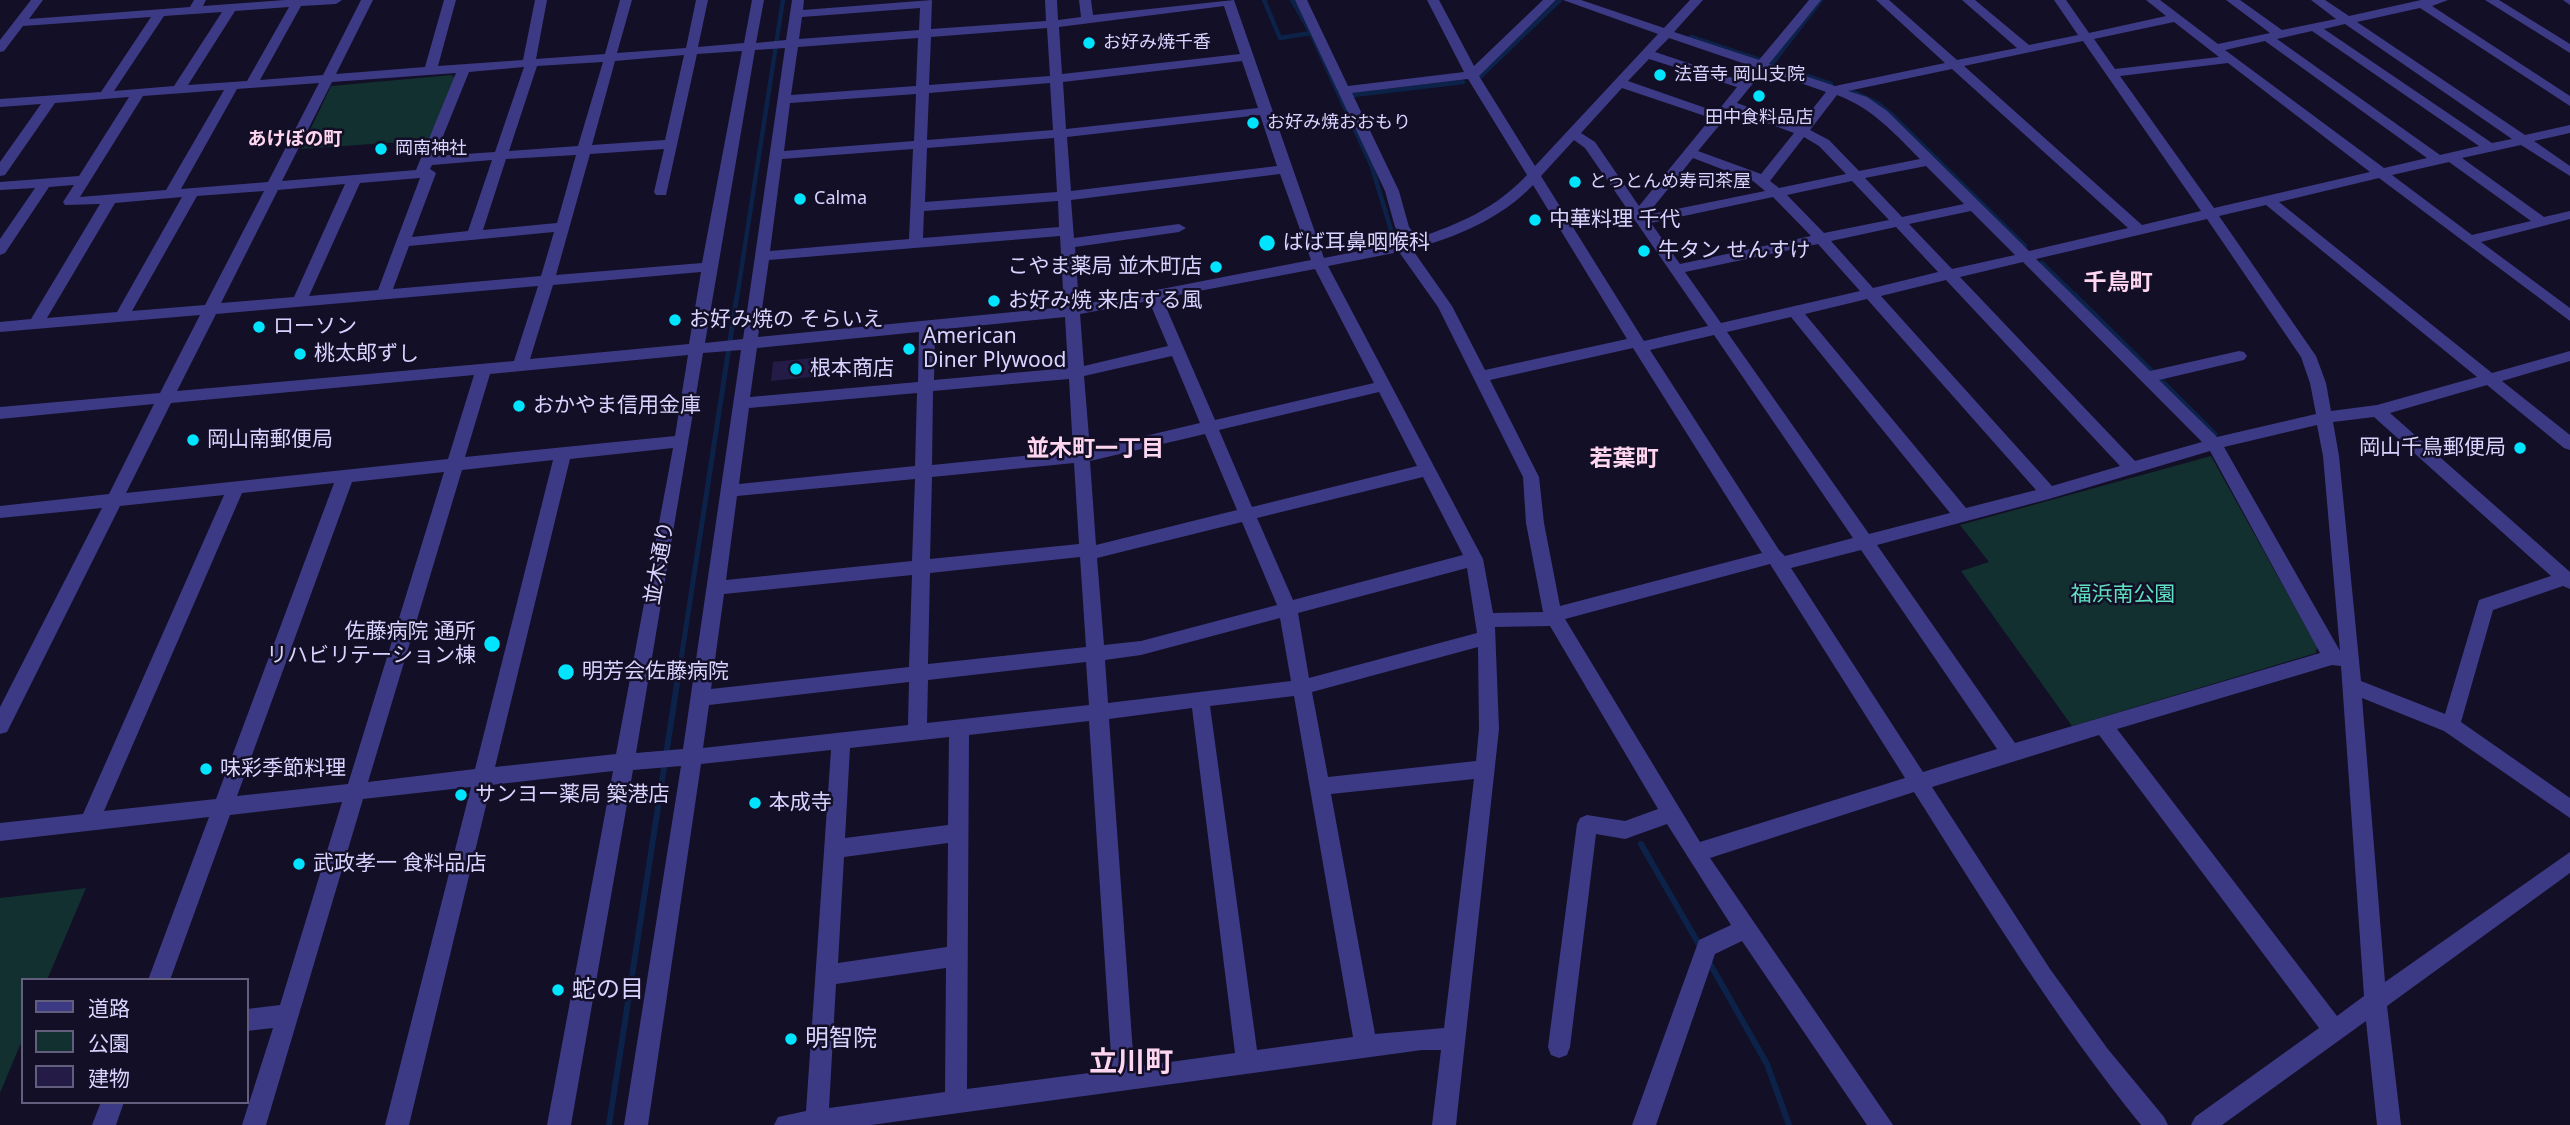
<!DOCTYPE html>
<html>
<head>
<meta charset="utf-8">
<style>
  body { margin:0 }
  #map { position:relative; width:2570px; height:1125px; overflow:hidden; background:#130f26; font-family:"Noto Sans","Noto Sans JP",sans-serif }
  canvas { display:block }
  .legend { position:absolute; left:21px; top:978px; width:228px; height:126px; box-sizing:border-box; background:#130f26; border:2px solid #625e7d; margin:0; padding:9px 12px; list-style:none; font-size:21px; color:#d9d4ff }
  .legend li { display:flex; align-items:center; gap:14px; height:35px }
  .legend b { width:35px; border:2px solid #625e7d }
</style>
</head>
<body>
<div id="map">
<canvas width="2570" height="1125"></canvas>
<ul class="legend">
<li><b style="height:9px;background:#3d3a85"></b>道路</li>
<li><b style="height:19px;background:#12302f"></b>公園</li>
<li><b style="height:19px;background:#241b47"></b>建物</li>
</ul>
</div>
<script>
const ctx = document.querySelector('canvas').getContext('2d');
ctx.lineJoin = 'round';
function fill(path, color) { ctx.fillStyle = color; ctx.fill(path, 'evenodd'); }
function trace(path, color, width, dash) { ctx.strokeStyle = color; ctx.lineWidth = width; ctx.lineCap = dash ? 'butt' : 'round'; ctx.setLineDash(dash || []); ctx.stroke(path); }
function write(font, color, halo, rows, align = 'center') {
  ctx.font = font + ' "Noto Sans","Noto Sans JP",sans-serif'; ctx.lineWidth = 5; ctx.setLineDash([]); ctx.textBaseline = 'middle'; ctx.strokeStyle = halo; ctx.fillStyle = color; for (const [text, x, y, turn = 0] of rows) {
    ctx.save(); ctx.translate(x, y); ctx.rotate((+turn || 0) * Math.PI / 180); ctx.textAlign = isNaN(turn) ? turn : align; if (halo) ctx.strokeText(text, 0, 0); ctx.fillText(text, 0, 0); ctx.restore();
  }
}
const green = new Path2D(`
  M 452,75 L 455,78 L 429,140 L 301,149 L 331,86 Z
  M 2211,456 L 2317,647 L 2316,653 L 2072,726 L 1961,571 L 1989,562 L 1960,525 Z
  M 86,888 L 47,980 L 23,980 L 23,1038 L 0,1093 L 0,898 Z`);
const streamFar2 = new Path2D(`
  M 1264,0 L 1280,38 L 1311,33 L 1372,167 L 1391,230
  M 1292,0 L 1311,33
  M 1691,37 L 1760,60
  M 1772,64 L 1821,0
  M 1772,64 L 1831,84
  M 1481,76 L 1560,0
  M 1849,90 L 1877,103 L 1891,114 L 2025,246
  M 1353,95 L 1463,82
  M 2042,263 L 2077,297
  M 737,297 L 783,0`);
const streamFar1 = new Path2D(`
  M 2075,295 L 2215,434
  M 680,666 L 737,295`);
const stream = new Path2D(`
  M 1641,844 L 1701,948
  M 1709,962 L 1767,1064 L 1789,1125
  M 609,1125 L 680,664`);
const building = new Path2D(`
  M 821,357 L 820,376 L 771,381 L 773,362 Z`);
const minor = new Path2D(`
  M 31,0 L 43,0 L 29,19 L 190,7 L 194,0 L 206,0 L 203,6 L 285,0 L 342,0 L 336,4 L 301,6 L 260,80 L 323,75 L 361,0 L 373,0 L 336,74 L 425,67 L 444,0 L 456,0 L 438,66 L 523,60 L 535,0 L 547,0 L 536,59 L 605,54 L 620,0 L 632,0 L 617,53 L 686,48 L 696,0 L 708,0 L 698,47 L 744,43 L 752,0 L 764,0 L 756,43 L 786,40 L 792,0 L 804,0 L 803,10 L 932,0 L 931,29 L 1046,21 L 1045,0 L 1057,0 L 1058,20 L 1081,17 L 1079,0 L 1091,0 L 1093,15 L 1234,0 L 1324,258 L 1405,242 L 1395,227 L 1385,191 L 1295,0 L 1307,0 L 1348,86 L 1464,72 L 1427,0 L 1439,0 L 1474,66 L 1543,0 L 1556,0 L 1479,76 L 1535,166 L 1658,34 L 1563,0 L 1581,0 L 1664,28 L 1690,0 L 1703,0 L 1674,32 L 1759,60 L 1809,0 L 1821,0 L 1769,64 L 1835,86 L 1945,63 L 1876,0 L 1889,0 L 1957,60 L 2017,48 L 1962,0 L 1975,0 L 2029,45 L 2078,35 L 2054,0 L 2066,0 L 2089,33 L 2166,16 L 2146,0 L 2160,0 L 2218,44 L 2270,33 L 2226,0 L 2240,0 L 2282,30 L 2336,19 L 2311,0 L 2325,0 L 2349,16 L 2421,0 L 2448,0 L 2432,6 L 2570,96 L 2570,106 L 2420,8 L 2357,22 L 2525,135 L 2570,125 L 2570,133 L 2534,141 L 2570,166 L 2570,176 L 2521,145 L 2462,158 L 2544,217 L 2570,211 L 2570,219 L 2481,242 L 2570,308 L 2570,321 L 2379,178 L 2279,202 L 2492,373 L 2570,351 L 2570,361 L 2502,381 L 2570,435 L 2570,450 L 2564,448 L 2487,385 L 2390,413 L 2570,572 L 2570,589 L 2563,586 L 2493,610 L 2461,722 L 2570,798 L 2570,818 L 2444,731 L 2362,698 L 2385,982 L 2570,852 L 2570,873 L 2387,1006 L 2401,1125 L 2377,1125 L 2366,1021 L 2222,1125 L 2191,1125 L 2195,1117 L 2319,1028 L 2099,735 L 1932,787 L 2050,969 L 2107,1048 L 2164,1117 L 2168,1125 L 2141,1125 C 2056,1020 1986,906 1914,792 L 1710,858 L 1893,1125 L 1867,1125 L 1742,941 L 1715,954 L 1656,1125 L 1632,1125 L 1699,940 L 1731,925 L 1667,824 L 1625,839 L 1596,834 L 1570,1047 L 1567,1055 L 1559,1058 L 1551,1055 L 1548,1047 L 1577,824 L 1580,818 L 1587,815 L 1625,821 L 1658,809 L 1550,626 L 1495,627 L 1499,729 L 1456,1125 L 1432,1125 L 1441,1050 L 1422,1050 L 871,1125 L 774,1125 L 778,1117 L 806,1111 L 831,750 L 701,764 L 648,1125 L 624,1125 L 681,766 L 633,770 L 571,1125 L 547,1125 L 613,771 L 491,785 L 409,1125 L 385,1125 L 471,787 L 363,799 L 266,1125 L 242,1125 L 273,1028 L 247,1031 L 247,1009 L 280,1005 L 342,802 L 230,815 L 170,980 L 148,980 L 209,817 L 0,841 L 0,823 L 83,814 L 224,495 L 120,506 L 7,732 L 0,734 L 0,707 L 102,508 L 0,518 L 0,506 L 109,494 L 154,404 L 0,419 L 0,407 L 160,393 L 200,315 L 0,332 L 0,322 L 31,319 L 100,204 L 65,205 L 63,202 L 74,185 L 49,187 L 5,253 L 0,255 L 0,239 L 35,188 L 0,190 L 0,182 L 79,176 L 129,97 L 55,103 L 5,175 L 0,176 L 0,162 L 41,104 L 0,107 L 0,99 L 101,92 L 151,17 L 23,26 L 4,51 L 0,52 L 0,40 ZM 1224,6 L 1240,54 L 1062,74 L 1059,27 ZM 289,7 L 247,81 L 188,85 L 235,11 ZM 920,8 L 919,30 L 799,39 L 802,17 ZM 222,12 L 174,86 L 114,91 L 164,16 ZM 2174,22 L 2219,57 L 2115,69 L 2094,39 ZM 2345,24 L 2512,139 L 2492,143 L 2324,29 ZM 1047,28 L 1050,76 L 929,85 L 931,37 ZM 2312,31 L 2479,146 L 2440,155 L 2277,39 ZM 918,38 L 916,86 L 791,95 L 798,47 ZM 1669,38 L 1754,67 L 1742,81 L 1655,52 ZM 2083,41 L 2201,211 L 2142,225 L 1964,66 ZM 2265,41 L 2427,158 L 2384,168 L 2225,50 ZM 785,48 L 743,339 L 705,343 L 755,50 ZM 742,51 L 702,263 L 556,275 L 590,154 L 664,149 L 654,192 L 656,195 L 666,195 L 697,54 ZM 684,55 L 665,140 L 592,145 L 615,61 ZM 1649,59 L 1737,87 L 1717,112 L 1628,81 ZM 1242,61 L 1258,108 L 1066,129 L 1063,82 ZM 603,62 L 578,146 L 509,151 L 537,66 ZM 2228,63 L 2370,172 L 2214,208 L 2120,76 ZM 524,67 L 495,152 L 435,156 L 469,72 ZM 1952,69 L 2128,228 L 2029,251 L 1887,111 L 1867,97 L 1848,91 ZM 1764,70 L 1826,92 L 1799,126 L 1737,103 ZM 456,73 L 416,170 L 282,181 L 332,82 ZM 1468,79 L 1527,175 C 1496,208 1460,224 1417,238 L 1409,227 L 1399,191 L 1352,93 ZM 319,83 L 268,182 L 181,189 L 237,89 ZM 1050,83 L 1053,130 L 927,140 L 929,93 ZM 1622,88 L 1711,118 L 1639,206 L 1595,142 L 1581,133 ZM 224,90 L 166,190 L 80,197 L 143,96 ZM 916,94 L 914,141 L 784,151 L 790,103 ZM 1837,95 C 1872,108 1894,133 1920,159 L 1859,171 L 1829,140 L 1810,130 ZM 1732,110 L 1794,133 L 1761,174 L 1698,151 ZM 1260,115 L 1277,166 L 1071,191 L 1067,137 ZM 1804,137 L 1819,146 L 1846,174 L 1779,188 L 1770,181 ZM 1054,138 L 1057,192 L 925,202 L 927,148 ZM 1574,140 L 1585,148 L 1708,326 L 1644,341 L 1541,176 ZM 913,149 L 909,239 L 770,251 L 782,159 ZM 576,155 L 557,223 L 483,230 L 506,159 ZM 1693,158 L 1753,181 L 1765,191 L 1647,215 ZM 492,160 L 468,231 L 412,237 L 436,173 L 430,169 L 432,165 ZM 2449,162 L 2531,221 L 2472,235 L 2392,175 ZM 1926,166 L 1964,204 L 1902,217 L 1865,178 ZM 1280,174 L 1311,260 L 1079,305 L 1075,247 L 1179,232 L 1186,228 L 1179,224 L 1074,238 L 1071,200 ZM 420,178 L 378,290 L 309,296 L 360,183 ZM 1852,181 L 1889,220 L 1824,233 L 1787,195 ZM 345,184 L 294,297 L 221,303 L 278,190 ZM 1533,185 L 1627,339 L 1485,370 L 1452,306 L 1412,249 C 1455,238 1502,218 1533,185 ZM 264,191 L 205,305 L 132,311 L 197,196 ZM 182,197 L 117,312 L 47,318 L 115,203 ZM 1773,197 L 1811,236 L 1680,264 L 1651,223 ZM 1058,201 L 1059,227 L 923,238 L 924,211 ZM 2266,205 L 2477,377 L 2377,405 L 2331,411 L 2326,383 L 2316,356 L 2219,216 ZM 1971,211 L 2015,255 L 1952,269 L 1909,224 ZM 2207,219 L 2301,357 L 2310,383 L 2316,414 L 2217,437 L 2159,380 L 2244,360 L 2247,356 L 2244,352 L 2239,351 L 2150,371 L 2036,259 ZM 1896,227 L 1938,272 L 1873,288 L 1831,241 ZM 554,232 L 541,276 L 393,289 L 409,246 ZM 1060,236 L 1064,307 L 758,337 L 769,260 ZM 1818,244 L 1860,291 L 1721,323 L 1685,272 ZM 1399,252 L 1438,307 L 1523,477 L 1526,523 L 1543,612 L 1493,613 L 1483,559 L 1328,266 ZM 2023,262 L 2202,442 L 2135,461 L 1960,277 ZM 1315,269 L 1374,383 L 1215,420 L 1162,298 ZM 701,272 L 689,344 L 530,359 L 553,285 ZM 1946,280 L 2120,466 L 2052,486 L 1881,296 ZM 538,286 L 514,361 L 177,391 L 216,314 ZM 1867,299 L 2036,490 L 1966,508 L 1805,314 ZM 1149,301 L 1168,346 L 1084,366 L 1080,314 ZM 1065,317 L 1068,368 L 934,380 L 935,330 ZM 1791,317 L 1950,513 L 1869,534 L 1727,332 ZM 919,332 L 918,382 L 750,397 L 757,348 ZM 1714,335 L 1853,538 L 1785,556 L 1779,550 L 1650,350 ZM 1633,348 L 1762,553 L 1560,606 L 1544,523 L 1539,477 L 1490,380 ZM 741,350 L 683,749 L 636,753 L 703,353 ZM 688,355 L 675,436 L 465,457 L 490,374 ZM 1172,356 L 1200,423 L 1090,449 L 1084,376 ZM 474,375 L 448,459 L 126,493 L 171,403 ZM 1069,379 L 1073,451 L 932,465 L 933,391 ZM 1379,392 L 1417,466 L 1252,507 L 1219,430 ZM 917,393 L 915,466 L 739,484 L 749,408 ZM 2374,417 L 2551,576 L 2479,600 L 2445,714 L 2361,681 L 2339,456 L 2333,422 ZM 2317,425 L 2323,456 L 2340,651 L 2224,447 ZM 1205,434 L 1237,510 L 1096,545 L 1090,461 ZM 673,448 L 616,754 L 495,767 L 570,459 ZM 2210,451 L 2320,653 L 2015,743 L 1877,545 L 2049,499 ZM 553,460 L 475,769 L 368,782 L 462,470 ZM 1074,463 L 1079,544 L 930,559 L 932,477 ZM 444,472 L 348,784 L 237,796 L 352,482 ZM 1423,477 L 1463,555 L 1293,600 L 1257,518 ZM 915,479 L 912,561 L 726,580 L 737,496 ZM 334,483 L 216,799 L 104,811 L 242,493 ZM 1242,522 L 1277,605 L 1141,641 L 1104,645 L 1097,558 ZM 1861,550 L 1997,749 L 1923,772 L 1791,568 ZM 1080,557 L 1086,647 L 928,664 L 930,573 ZM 1770,564 L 1905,778 L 1700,842 L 1565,619 ZM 1467,568 L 1477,633 L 1309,678 L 1298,613 ZM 912,575 L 909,667 L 711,689 L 724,594 ZM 1280,618 L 1291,681 L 1108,703 L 1105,660 L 1141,655 ZM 1478,647 L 1479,729 L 1476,761 L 1328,777 L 1312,692 ZM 1086,662 L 1089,705 L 927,723 L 928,680 ZM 2332,665 L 2341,666 L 2364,996 L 2337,1016 L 2117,729 ZM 909,682 L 908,725 L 703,748 L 709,705 ZM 1294,696 L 1353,1037 L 1257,1050 L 1210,706 ZM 1192,708 L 1235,1053 L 1134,1067 L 1109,719 ZM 1089,721 L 1112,1070 L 967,1089 L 969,735 ZM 949,737 L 948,825 L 845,838 L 850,748 ZM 1474,779 L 1444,1028 L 1375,1034 L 1331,794 ZM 948,843 L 947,947 L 838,963 L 844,857 ZM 946,968 L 945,1092 L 829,1108 L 836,984 Z
  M 2485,0 L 2499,0 L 2570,44 L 2570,53 Z
  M 2563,0 L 2570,0 L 2570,5 Z
  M 101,1102 L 124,1102 L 116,1125 L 92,1125 Z`);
const markers = [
  [1089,43,7,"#00e5ff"],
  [1660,75,7,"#00e5ff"],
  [1759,96,7,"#00e5ff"],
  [1253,123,7,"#00e5ff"],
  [381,149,7,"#00e5ff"],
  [1575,182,7,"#00e5ff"],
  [800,199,7,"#00e5ff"],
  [1535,220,7,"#00e5ff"],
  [1267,243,9,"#00e5ff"],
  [1644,251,7,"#00e5ff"],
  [1216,267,7,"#00e5ff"],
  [994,301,7,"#00e5ff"],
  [675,320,7,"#00e5ff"],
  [259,327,7,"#00e5ff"],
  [909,349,7,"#00e5ff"],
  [300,354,7,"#00e5ff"],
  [796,369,7,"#00e5ff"],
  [519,406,7,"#00e5ff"],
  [193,440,7,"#00e5ff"],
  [2520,448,7,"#00e5ff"],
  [492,644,9,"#00e5ff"],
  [566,672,9,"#00e5ff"],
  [206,769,7,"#00e5ff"],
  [461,795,7,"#00e5ff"],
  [755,803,7,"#00e5ff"],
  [299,864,7,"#00e5ff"],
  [558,990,7,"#00e5ff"],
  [791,1039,7,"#00e5ff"]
];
const farPoinames = [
  ["お好み焼千香",1103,43],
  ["法音寺 岡山支院",1674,75],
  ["田中食料品店",1759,118,"center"],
  ["お好み焼おおもり",1267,123],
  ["岡南神社",395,149],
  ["とっとんめ寿司茶屋",1589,182],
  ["Calma",814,199]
];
const farNeighbourhoodnames = [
  ["あけぼの町",295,140]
];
const poiNames = [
  ["中華料理 千代",1549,220],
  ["ばば耳鼻咽喉科",1283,243],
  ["牛タン せんすけ",1658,251],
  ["こやま薬局 並木町店",1202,267,"right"],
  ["お好み焼 来店する風",1008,301],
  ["お好み焼の そらいえ",689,320],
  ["ローソン",273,327],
  ["American",923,337],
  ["Diner Plywood",923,361],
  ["桃太郎ずし",314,354],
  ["根本商店",810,369],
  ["おかやま信用金庫",533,406],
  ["岡山南郵便局",207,440],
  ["岡山千鳥郵便局",2506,448,"right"],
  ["佐藤病院 通所",476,632,"right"],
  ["リハビリテーション棟",476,656,"right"],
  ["明芳会佐藤病院",582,672],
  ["味彩季節料理",220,769],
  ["サンヨー薬局 築港店",475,795],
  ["本成寺",769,803],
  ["武政孝一 食料品店",313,864]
];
const streetNames = [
  ["並木通り",660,563,-80]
];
const parkNames = [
  ["福浜南公園",2123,595]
];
const neighbourhoodNames = [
  ["千鳥町",2118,283],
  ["並木町一丁目",1095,449],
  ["若葉町",1624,459]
];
const nearPoinames = [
  ["蛇の目",572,990],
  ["明智院",805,1039]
];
const nearNeighbourhoodnames = [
  ["立川町",1131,1063]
];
fill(green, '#12302f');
trace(streamFar2, '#0c2248', 4.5);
trace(streamFar1, '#0c2248', 5);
trace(stream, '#0c2248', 6);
fill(building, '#241b47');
fill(minor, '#3d3a85');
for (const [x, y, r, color] of markers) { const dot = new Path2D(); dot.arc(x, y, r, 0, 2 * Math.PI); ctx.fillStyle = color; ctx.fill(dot); trace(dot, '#130f26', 2.5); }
write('18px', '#d9d4ff', '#130f26', farPoinames, 'left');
write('bold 19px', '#ffd6f0', '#130f26', farNeighbourhoodnames);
write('21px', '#d9d4ff', '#130f26', poiNames, 'left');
write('21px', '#d9d4ff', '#130f26', streetNames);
write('21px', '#5fe0c0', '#130f26', parkNames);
write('bold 23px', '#ffd6f0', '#130f26', neighbourhoodNames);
write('24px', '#d9d4ff', '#130f26', nearPoinames, 'left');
write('bold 28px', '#ffd6f0', '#130f26', nearNeighbourhoodnames);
</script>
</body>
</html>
